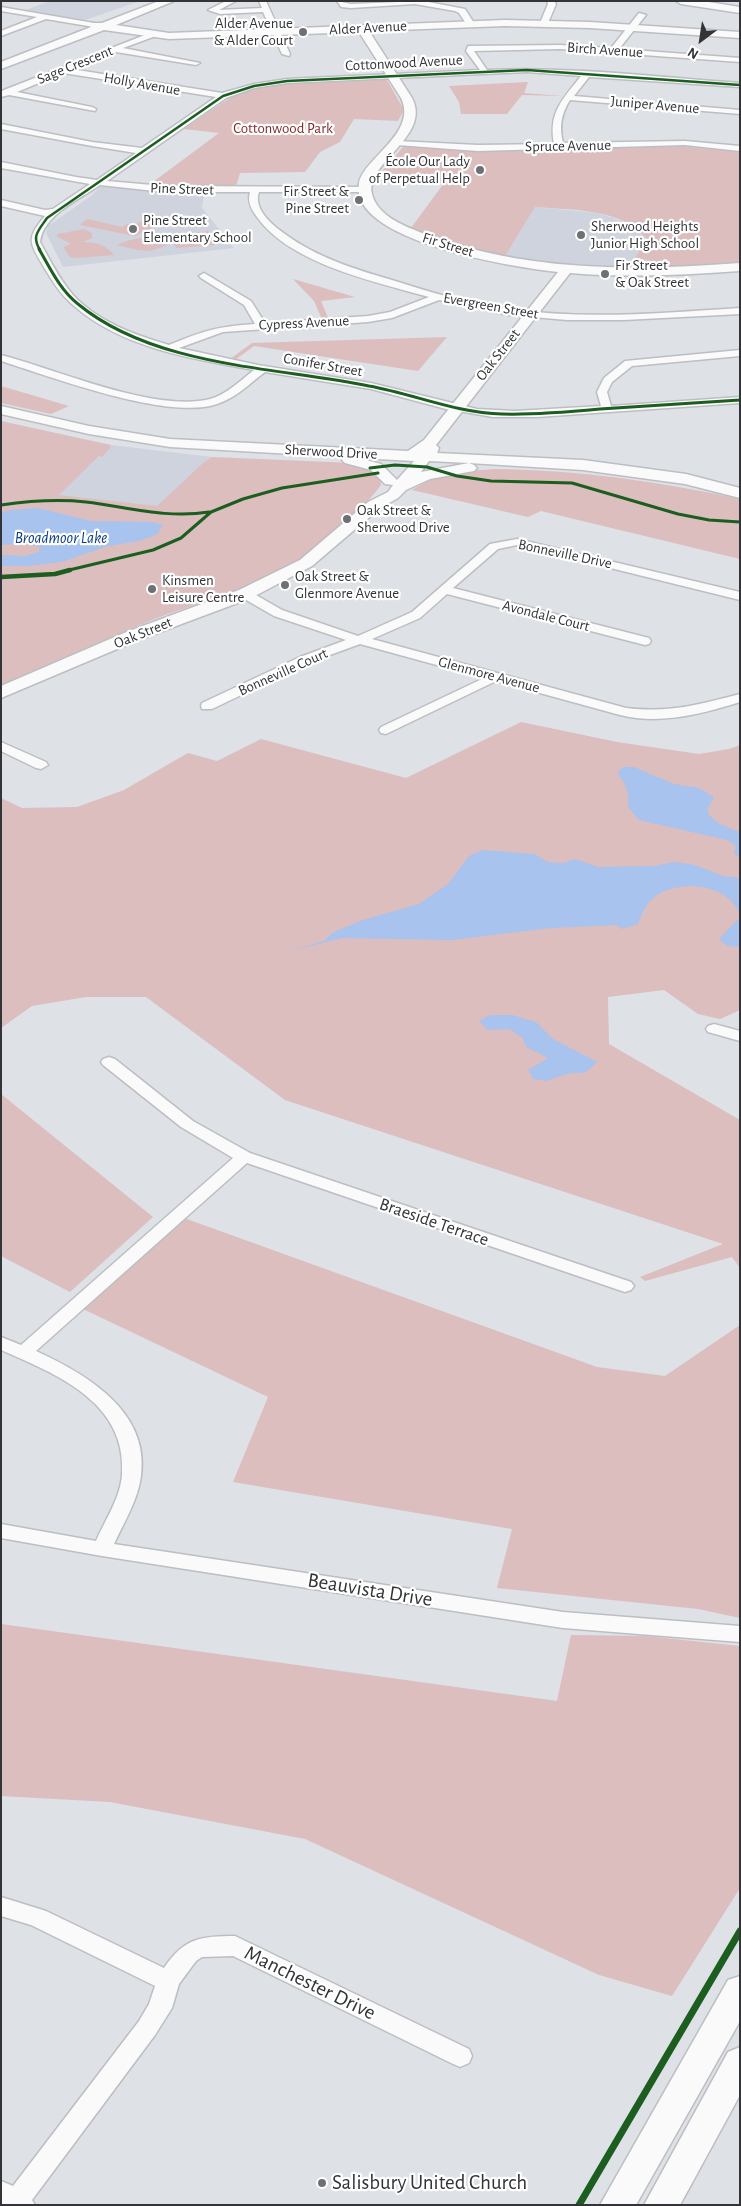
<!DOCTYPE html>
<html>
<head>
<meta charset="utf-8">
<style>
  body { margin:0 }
  #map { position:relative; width:741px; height:2206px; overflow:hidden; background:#dee1e6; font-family:"Alegreya Sans",sans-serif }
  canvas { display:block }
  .frame { position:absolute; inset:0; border:2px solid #323437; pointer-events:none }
  .north { position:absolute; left:676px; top:15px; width:50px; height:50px; -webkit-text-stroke:4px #fff; paint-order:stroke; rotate:211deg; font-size:14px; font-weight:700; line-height:20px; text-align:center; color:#323437 }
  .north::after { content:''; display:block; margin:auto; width:18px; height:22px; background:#323437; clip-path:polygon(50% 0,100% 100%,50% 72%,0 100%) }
</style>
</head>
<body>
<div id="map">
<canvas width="741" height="2206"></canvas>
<div class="frame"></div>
<div class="north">N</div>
</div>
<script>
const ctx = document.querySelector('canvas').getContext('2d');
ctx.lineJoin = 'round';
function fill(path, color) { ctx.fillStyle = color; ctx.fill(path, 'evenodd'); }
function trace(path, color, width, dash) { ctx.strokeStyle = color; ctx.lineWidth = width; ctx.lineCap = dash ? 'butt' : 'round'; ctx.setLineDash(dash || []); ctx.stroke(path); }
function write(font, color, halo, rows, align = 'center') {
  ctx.font = font + ' "Alegreya Sans",sans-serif'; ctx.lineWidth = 4.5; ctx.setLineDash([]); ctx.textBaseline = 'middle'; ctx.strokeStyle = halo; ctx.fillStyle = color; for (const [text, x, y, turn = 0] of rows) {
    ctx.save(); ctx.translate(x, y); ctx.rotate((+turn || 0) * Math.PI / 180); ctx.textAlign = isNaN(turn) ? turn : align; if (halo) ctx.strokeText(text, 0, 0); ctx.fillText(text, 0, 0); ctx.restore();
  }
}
const built = new Path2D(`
  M 50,1 L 140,1 L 85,20 L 26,10 Z
  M 107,186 L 204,193 L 202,208 L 234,248 L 63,267 L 46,233 L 48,226 L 91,196 L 100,187 Z
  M 535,207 L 598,213 L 625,222 L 641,231 L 647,239 L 628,269 L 591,267 L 504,258 Z
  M 111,445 L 212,457 L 160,509 L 58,495 Z`);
const green = new Path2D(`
  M 383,78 L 387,80 L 404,110 L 398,121 L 354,119 L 340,142 L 320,152 L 305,172 L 240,173 L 236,186 L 149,185 L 219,133 L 184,129 C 202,118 224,99 243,92 C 282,77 341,80 383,78 Z
  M 528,82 L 524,93 L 563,96 L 522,95 L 507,114 L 461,114 L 459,102 L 449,86 Z
  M 408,146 L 477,151 L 543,151 L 555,148 L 680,146 L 740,152 L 740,264 L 691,267 L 628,269 L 647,239 C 622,208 571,210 535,207 L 504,258 C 472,250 440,243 411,228 L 444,183 L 378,176 L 403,147 Z
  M 156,215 L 172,218 L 135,236 L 80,225 L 87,219 L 122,227 L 127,224 L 132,226 Z
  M 84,229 L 92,233 L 92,238 L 83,242 C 96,242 106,245 114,255 L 76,258 L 70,257 L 63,247 L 71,244 L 56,236 L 58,234 Z
  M 208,231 L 217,243 L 214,245 L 176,248 L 173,242 C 148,255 143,251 117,245 C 136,236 153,236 173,241 L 175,236 Z
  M 293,279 L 355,297 L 321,301 L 328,318 L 322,319 L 314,301 Z
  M 447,337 L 418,371 L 254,346 L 235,360 L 230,359 L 252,343 Z
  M 1,386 L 69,406 L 51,414 L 1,403 Z
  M 1,421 L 111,445 L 109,447 L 111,447 L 102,457 L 99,456 L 59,495 L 157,506 L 203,463 L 212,457 L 353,463 L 372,470 L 380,476 L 381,485 C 363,510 311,556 284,570 C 242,591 196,603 152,620 C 101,641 51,663 1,685 Z
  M 498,469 C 580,470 660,482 740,499 L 740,559 L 541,511 L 528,517 L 412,490 C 443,470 462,471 498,469 Z
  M 521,722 L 617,742 L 699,754 L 729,749 L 740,745 L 740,1010 L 720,1019 L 698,1014 L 664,990 L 608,997 L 609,1044 L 740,1120 L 740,1268 L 732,1257 L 645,1281 L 640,1277 L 723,1244 L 285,1100 L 146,997 L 86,997 L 32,1006 L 1,1028 L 1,798 L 22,808 L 77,807 L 124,790 L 188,753 L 217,761 L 261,739 L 406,778 Z
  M 1,1094 L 153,1217 L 70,1292 L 1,1256 Z
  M 184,1218 L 597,1367 L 665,1376 L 740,1325 L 740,1618 L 698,1609 L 497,1588 L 512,1529 L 233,1482 L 268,1397 L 83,1309 Z
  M 1,1624 L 557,1701 L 571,1635 L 646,1636 L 740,1646 L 740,1888 L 672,1996 L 599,1975 L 305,1839 L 110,1802 L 1,1796 Z`);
const water = new Path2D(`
  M 38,508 L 91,521 L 152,522 L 163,525 L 157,534 L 140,541 L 108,546 L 62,562 L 28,566 L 1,566 L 1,555 L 24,556 L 39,552 L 40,547 L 25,543 L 1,545 L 1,513 L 10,510 Z
  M 623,767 L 634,767 L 674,784 L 699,788 L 714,797 L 707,810 C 712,823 727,827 740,832 L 740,857 L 734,853 L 736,846 L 727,840 L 639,820 L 628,807 C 630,793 626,784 617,773 Z
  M 482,850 L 534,854 L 548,862 L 564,863 L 575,859 L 598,867 L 652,866 L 676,862 L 695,865 L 723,876 L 740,878 L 740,916 C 731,884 682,879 657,895 C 647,901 642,914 638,924 L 622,929 L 617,925 L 551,928 L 452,940 L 342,938 L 288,952 L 324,941 L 334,932 L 363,920 L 419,904 L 448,884 L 469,856 Z
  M 740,917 L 740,947 L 727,946 L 719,939 Z
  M 490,1015 L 512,1015 L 536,1022 L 553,1039 L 597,1062 L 586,1072 L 566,1074 L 547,1081 L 533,1079 L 528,1070 L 548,1058 L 526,1047 L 523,1038 L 509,1029 L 488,1030 L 479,1021 Z`);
const street = new Path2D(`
  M 226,1 L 236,1 L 219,10 L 262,8 L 259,1 L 266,1 L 290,54 L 289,56 L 282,54 L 263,12 L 220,14 L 208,10 Z
  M 337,1 L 351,4 L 423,1 L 465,9 L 474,23 L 467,25 L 459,13 L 455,11 L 415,4 L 351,8 L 341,7 Z
  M 547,1 L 554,1 L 556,4 L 548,23 L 544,25 L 540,23 L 548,4 Z
  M 1,7 L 94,23 L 98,25 L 94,27 L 46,19 L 1,36 L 1,31 L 37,17 L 1,11 Z
  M 639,13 L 646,15 L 619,49 L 740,58 L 740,62 L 560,49 L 474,51 L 487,70 C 571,66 655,77 740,83 L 740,87 L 589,77 L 574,96 L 740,110 L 740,114 L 570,100 C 561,114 559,127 563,143 L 685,141 L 740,146 L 740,151 L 685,145 L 478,151 L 397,145 L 393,143 L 397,141 L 478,145 L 554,144 C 548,112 563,99 581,76 L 527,72 L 287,83 L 254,88 L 226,98 L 107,181 L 164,186 L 368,187 L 369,189 L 365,192 L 259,192 C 253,209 272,225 285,234 C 316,257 354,269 392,280 C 430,292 469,304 509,309 C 586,320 663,313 740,308 L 740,314 L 624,320 L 567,320 L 509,315 L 439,300 L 392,318 L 368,322 L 223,332 L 179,348 L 258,365 L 371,383 L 477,409 L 515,411 L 601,406 L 597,392 L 604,378 L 625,361 L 740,350 L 740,356 L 632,366 L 612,382 L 607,392 L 611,406 L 740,397 L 740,403 L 537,417 L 493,417 L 446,409 L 371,389 L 265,372 C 250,383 236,398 217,404 C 168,421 52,377 1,361 L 1,355 C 56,369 155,413 210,399 C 226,395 241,380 254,370 C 193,359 121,348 73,305 C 61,295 53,282 45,269 C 31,244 24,240 45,216 L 1,206 L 1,200 L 45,210 L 53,209 L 90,184 L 1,168 L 1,162 L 76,177 L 97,180 L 136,153 L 92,146 L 1,129 L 1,124 L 92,142 L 142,148 L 216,97 L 63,73 L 17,92 L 92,107 L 96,109 L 95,111 L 9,95 L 1,97 L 1,92 L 4,90 L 150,33 L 154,35 L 153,37 L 123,48 L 200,63 L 196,65 L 116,52 L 71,69 L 222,93 L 254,84 L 287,79 L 480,70 L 466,51 L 468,46 L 560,45 L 611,48 ZM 100,185 L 164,192 L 250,192 C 247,201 251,209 257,217 C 290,264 376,282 429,297 L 390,312 L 368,316 L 265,323 L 251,301 L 204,273 L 199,276 L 201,278 L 244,305 L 255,324 C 219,326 203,331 169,345 C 135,335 98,322 73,295 C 59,279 50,260 40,242 C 43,215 80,199 100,185 Z
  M 517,539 L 740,592 L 740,600 L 517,545 L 498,549 L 453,588 L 649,638 L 651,641 L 649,644 L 645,645 L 447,594 L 420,618 L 372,639 L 626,708 C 670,713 697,705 740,694 L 740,702 C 702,714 660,725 620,715 L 496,681 L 386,734 L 381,733 L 379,730 L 381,727 L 484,678 L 360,644 L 308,663 L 212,709 L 202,709 L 201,706 L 202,703 L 300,657 L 346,640 L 274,616 L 241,597 L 239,594 L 241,591 L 249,591 L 282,610 L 358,636 L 412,612 L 490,544 Z
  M 1,742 L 46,762 L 48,765 L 41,769 L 36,768 L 1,751 Z
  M 714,1024 L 740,1031 L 740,1041 L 708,1032 L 706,1029 L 708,1026 Z
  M 109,1057 L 115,1059 L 193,1121 L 250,1153 L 631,1282 L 634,1286 L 631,1290 L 625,1292 L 619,1290 L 247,1163 L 36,1351 C 86,1374 150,1411 141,1476 C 138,1500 124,1522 114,1544 L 563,1612 L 740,1626 L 740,1642 L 563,1628 L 102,1556 L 1,1538 L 1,1524 L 96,1541 C 105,1520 121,1497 122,1474 C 127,1402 56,1374 1,1350 L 1,1337 L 21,1345 L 233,1158 L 181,1127 L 103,1065 L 101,1062 L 103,1059 Z
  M 1,1897 L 46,1911 L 164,1968 C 184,1938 201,1936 235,1936 L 469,2049 L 472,2056 L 469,2063 L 460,2067 L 451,2063 L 233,1956 L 202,1957 L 196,1961 L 179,1984 L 172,2008 L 155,2035 L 32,2200 L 35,2205 L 1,2205 L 1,2181 L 13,2186 L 139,2021 L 149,2004 L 155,1986 L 31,1925 L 1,1916 Z`);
const secondary = new Path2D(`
  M 159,1 L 174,1 L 116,25 L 169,33 L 505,20 L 590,22 L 740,32 L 740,38 L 590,28 L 505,26 L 369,31 L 412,98 C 432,137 365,162 372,194 C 377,216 406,227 425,234 C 525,272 634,271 740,263 L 740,271 C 683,275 627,278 570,273 L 436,445 L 439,448 L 437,453 L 583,460 L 686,474 L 740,488 L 740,498 L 685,484 L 583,470 L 469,463 L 474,465 L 477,468 L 474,471 L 430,479 L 406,490 L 398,498 L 380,508 L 312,566 L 251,598 L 136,641 L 1,698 L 1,686 L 124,633 L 239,590 L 300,560 L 368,502 L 388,492 L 393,485 L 385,484 L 371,470 L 345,463 L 342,460 L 345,457 L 170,447 L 89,434 L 1,414 L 1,406 L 89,426 L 170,439 L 408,451 L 424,440 L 558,272 C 519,268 348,242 359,183 C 364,158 418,133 401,98 L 359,32 L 169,39 L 104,30 L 1,69 L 1,62 L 91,27 L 89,25 L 90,23 L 102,23 ZM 358,458 L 414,461 L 397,480 L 381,464 ZM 429,461 L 469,463 L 421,472 Z
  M 676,1 L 702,1 L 740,7 L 740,13 L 681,4 Z
  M 740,1976 L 740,2021 L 636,2205 L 600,2205 L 728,1980 Z
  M 740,2047 L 740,2095 L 680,2205 L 644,2205 L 728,2052 Z`);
const cyclewayFar3 = new Path2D(`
  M 40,250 C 31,236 39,230 47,218 L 223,96 L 254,86 L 287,81 L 527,70 L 740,85`);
const cyclewayFar2 = new Path2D(`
  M 39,249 C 50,268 60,290 78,304 C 154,367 276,367 369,386 C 414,394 456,413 502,414 C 535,415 568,412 600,409 C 647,406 693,403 740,400
  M 370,468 L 395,465 L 427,467 L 457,476 L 491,481 L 572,483 L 678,514 L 709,520 L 740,522
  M 1,505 C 29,501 58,499 86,502 C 128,507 167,519 209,512
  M 65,571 L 153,550 L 181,538 L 211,512 L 243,499 L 282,488 L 378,473`);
const cyclewayFar1 = new Path2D(`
  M 1,577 L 55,574 L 70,570`);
const cycleway = new Path2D(`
  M 579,2205 L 740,1931`);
const markers = [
  [303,32,5,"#6e7174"],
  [480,170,5,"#6e7174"],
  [359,200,5,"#6e7174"],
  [133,229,5,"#6e7174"],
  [581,235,5,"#6e7174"],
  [605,274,5,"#6e7174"],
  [347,519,5,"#6e7174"],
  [285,585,5,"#6e7174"],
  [152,589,5,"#6e7174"],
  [322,2183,5,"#6e7174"]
];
const farPoinames = [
  ["Alder Avenue",293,23,"right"],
  ["& Alder Court",293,40,"right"],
  ["École Our Lady",470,161,"right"],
  ["of Perpetual Help",470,178,"right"],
  ["Fir Street &",349,191,"right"],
  ["Pine Street",349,208,"right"],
  ["Pine Street",143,220],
  ["Elementary School",143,237],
  ["Sherwood Heights",591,226],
  ["Junior High School",591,243],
  ["Fir Street",615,265],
  ["& Oak Street",615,282],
  ["Oak Street &",357,510],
  ["Sherwood Drive",357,527],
  ["Oak Street &",295,576],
  ["Glenmore Avenue",295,593],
  ["Kinsmen",162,580],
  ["Leisure Centre",162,597]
];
const farStreetnames = [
  ["Alder Avenue",368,28,-3],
  ["Birch Avenue",605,50,4],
  ["Cottonwood Avenue",404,63,-3],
  ["Sage Crescent",75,65,-22],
  ["Holly Avenue",142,84,10],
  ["Juniper Avenue",655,105,5],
  ["Spruce Avenue",568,146,-1],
  ["Pine Street",182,189,2],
  ["Fir Street",448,245,17],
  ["Evergreen Street",491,306,10],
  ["Cypress Avenue",304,323,-3],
  ["Oak Street",498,355,-52],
  ["Conifer Street",323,365,10],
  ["Sherwood Drive",331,452,3],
  ["Bonneville Drive",565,554,12],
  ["Avondale Court",546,616,14],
  ["Oak Street",143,633,-22],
  ["Bonneville Court",283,672,-24],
  ["Glenmore Avenue",489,675,15]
];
const farParknames = [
  ["Cottonwood Park",283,128]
];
const farWaternames = [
  ["Broadmoor Lake",61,538]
];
const streetNames = [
  ["Braeside Terrace",434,1222,19]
];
const nearStreetnames = [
  ["Beauvista Drive",370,1590,9],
  ["Manchester Drive",310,1983,26]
];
const nearPoinames = [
  ["Salisbury United Church",332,2183]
];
fill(built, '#ced3de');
fill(green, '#dbbebd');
fill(water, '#a7c3ee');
trace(street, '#bcbec2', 3);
trace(secondary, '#bcbec2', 3);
fill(street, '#fafafb');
fill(secondary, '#fafafb');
trace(cyclewayFar3, '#1b5e20', 2.5);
trace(cyclewayFar2, '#1b5e20', 3);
trace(cyclewayFar1, '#1b5e20', 4.5);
trace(cycleway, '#1b5e20', 7);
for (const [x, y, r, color] of markers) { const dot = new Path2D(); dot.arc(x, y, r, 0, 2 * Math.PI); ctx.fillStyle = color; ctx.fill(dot); trace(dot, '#fff', 2); }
write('15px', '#323437', '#fff', farPoinames, 'left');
write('15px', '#323437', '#fff', farStreetnames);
write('15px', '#852929', '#fff', farParknames);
write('italic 16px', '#103e83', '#fff', farWaternames);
write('18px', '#323437', '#fff', streetNames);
write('21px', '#323437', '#fff', nearStreetnames);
write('21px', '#323437', '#fff', nearPoinames, 'left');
</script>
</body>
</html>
